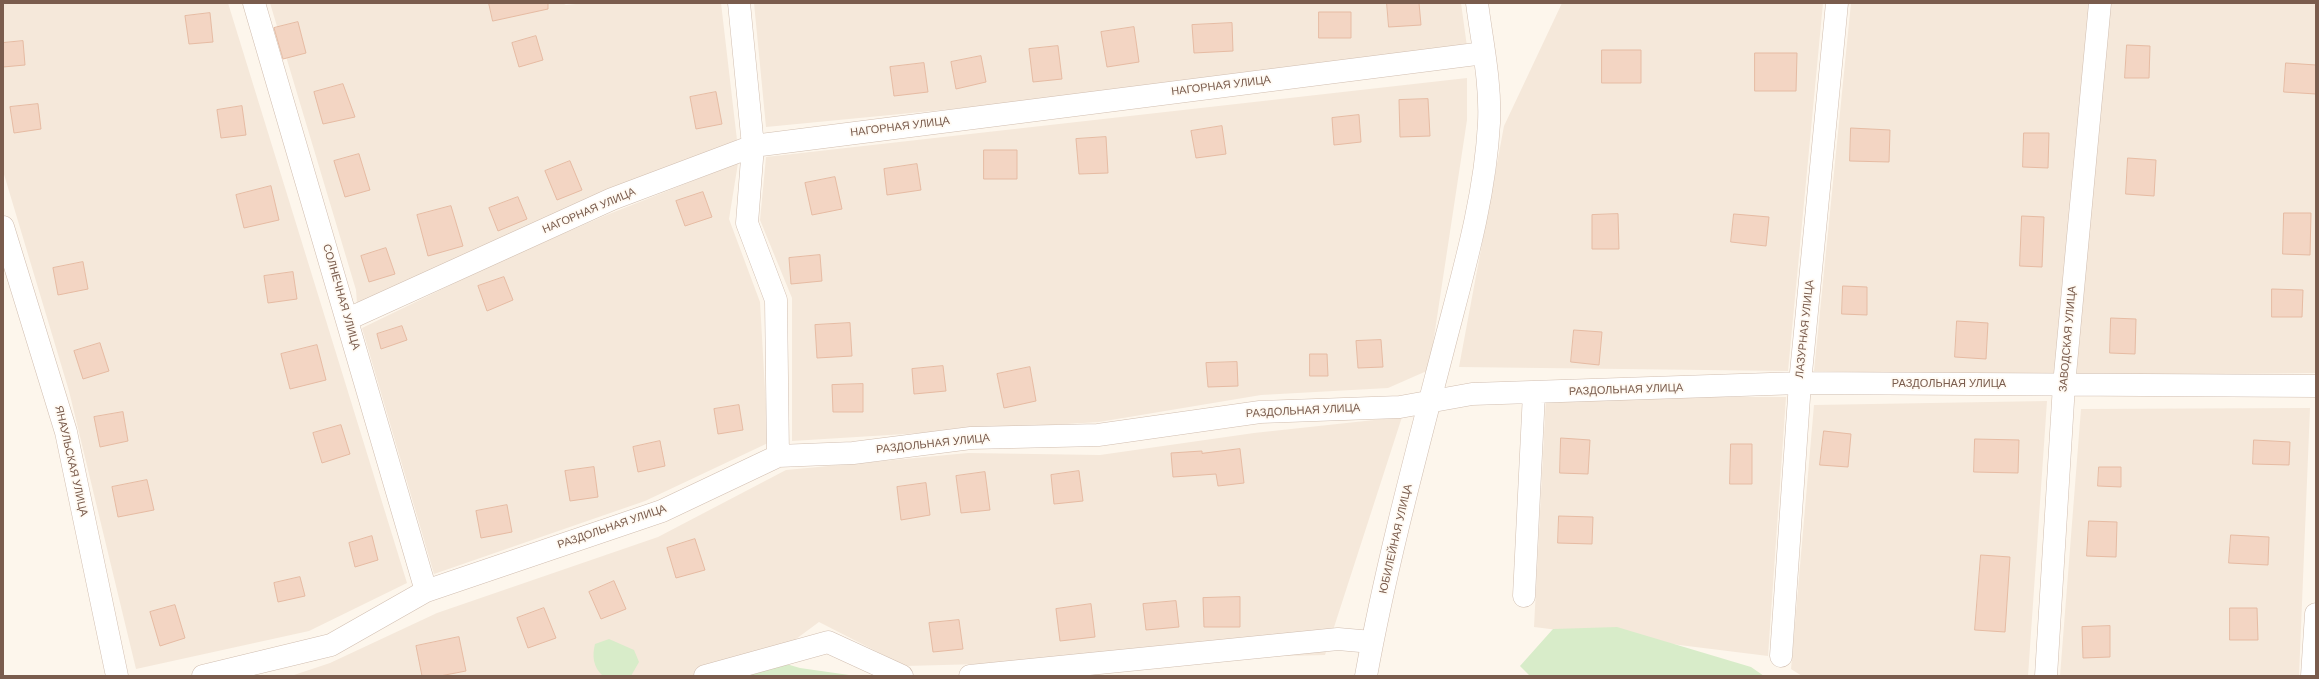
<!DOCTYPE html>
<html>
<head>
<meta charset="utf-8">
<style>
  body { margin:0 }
  #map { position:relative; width:2319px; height:679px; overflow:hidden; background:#fdf6ec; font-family:Arial,sans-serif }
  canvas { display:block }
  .frame { position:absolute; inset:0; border:4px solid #7a5c4d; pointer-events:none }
</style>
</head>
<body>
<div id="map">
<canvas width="2319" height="679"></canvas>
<div class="frame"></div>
</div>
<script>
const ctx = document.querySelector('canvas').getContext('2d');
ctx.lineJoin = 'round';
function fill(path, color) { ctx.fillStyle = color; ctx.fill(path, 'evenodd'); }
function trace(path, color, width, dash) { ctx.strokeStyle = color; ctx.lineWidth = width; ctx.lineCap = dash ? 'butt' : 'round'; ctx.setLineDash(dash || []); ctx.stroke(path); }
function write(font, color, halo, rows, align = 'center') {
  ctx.font = font + ' Arial,sans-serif'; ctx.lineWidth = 3.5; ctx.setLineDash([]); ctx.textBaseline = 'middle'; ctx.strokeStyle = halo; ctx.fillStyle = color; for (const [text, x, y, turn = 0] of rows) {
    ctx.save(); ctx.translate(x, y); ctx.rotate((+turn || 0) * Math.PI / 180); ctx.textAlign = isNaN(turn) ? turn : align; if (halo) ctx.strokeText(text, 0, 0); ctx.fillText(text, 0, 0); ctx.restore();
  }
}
const residential = new Path2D(`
  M 3,3 L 228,3 L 407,583 L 309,631 L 136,669 L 69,391 L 3,171 Z
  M 270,3 L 562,3 L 566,5 L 586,3 L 721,3 L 737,140 L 357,303 L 356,290 Z
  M 754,3 L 1461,3 L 1468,54 L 1087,96 L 766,127 Z
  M 1562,3 L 1823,3 L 1788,371 L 1459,367 L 1504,126 Z
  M 1851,3 L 2091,3 L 2055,376 L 1814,371 Z
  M 2110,3 L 2316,3 L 2316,373 L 2076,376 Z
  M 1467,78 L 1467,120 L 1429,370 L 1388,388 L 1261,395 L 1099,422 L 792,441 L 792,298 L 760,220 L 766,157 Z
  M 738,163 L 729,219 L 760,302 L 768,443 L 645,501 L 434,574 L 362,328 L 498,262 L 604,216 Z
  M 1546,397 L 1786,397 L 1768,656 L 1534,627 Z
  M 2047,401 L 2028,676 L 1802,676 L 1791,669 L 1814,405 Z
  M 2310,408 L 2299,676 L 2060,676 L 2081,409 Z
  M 1402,417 L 1325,655 L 905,666 L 819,622 L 746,676 L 291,676 L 330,663 L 437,613 L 658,537 L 786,470 L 968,453 L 1100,455 L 1254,433 Z`);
const green = new Path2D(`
  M 1617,627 L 1751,667 L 1764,676 L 1530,676 L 1520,666 L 1553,629 Z
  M 609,639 L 634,650 L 639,662 L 631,676 L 603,676 C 593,667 592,656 595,644 Z
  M 752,654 L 800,668 L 856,676 L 740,676 Z`);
const building = new Path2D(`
  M 489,3 L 548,3 L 548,9 L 493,21 Z
  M 1387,3 L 1419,3 L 1421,25 L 1389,27 Z
  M 1319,12 L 1351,12 L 1351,38 L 1319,38 Z
  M 210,13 L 213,42 L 189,44 L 185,16 Z
  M 298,22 L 306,53 L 283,59 L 274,28 Z
  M 1232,23 L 1233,51 L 1194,53 L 1192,25 Z
  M 1134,27 L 1139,62 L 1107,67 L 1101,32 Z
  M 536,36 L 543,60 L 519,67 L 512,43 Z
  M 23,41 L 25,65 L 3,67 L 3,43 Z
  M 2127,45 L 2150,46 L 2149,78 L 2125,78 Z
  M 1058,46 L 1062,79 L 1033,82 L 1029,49 Z
  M 1602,50 L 1641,50 L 1641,83 L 1602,83 Z
  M 1755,53 L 1797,53 L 1796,91 L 1755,91 Z
  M 981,56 L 986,82 L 956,89 L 951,62 Z
  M 924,63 L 928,92 L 894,96 L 890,67 Z
  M 2286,63 L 2316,65 L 2316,94 L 2284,92 Z
  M 343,84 L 355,117 L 323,124 L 314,92 Z
  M 716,92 L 722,124 L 696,129 L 690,97 Z
  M 1428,99 L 1430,136 L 1400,137 L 1399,100 Z
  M 38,104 L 41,129 L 14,133 L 10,107 Z
  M 242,106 L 246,135 L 221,138 L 217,110 Z
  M 1359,115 L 1361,142 L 1334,145 L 1332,118 Z
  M 1222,126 L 1226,154 L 1196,158 L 1191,131 Z
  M 1851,128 L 1890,130 L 1889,162 L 1850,161 Z
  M 2024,133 L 2049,133 L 2048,168 L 2023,167 Z
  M 1106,137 L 1108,173 L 1079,174 L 1076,139 Z
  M 984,150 L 1017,150 L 1017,179 L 984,179 Z
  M 359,154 L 370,190 L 345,197 L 334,161 Z
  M 2128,158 L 2156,160 L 2154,196 L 2126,194 Z
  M 570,161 L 582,190 L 557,200 L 545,171 Z
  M 917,164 L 921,190 L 887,195 L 884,169 Z
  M 835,177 L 842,209 L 812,215 L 805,183 Z
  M 271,186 L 279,220 L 244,228 L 236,195 Z
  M 703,192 L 712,217 L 685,226 L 676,201 Z
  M 518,197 L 527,219 L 498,231 L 489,208 Z
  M 451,206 L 463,246 L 428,256 L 417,215 Z
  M 2284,213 L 2311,213 L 2310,255 L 2283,254 Z
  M 1618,214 L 1619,249 L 1592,249 L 1592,215 Z
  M 1734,214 L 1769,217 L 1766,246 L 1731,242 Z
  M 2022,216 L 2044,217 L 2042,267 L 2020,266 Z
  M 386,248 L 395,274 L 369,282 L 361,256 Z
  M 820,255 L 822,281 L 791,284 L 789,258 Z
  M 83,262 L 88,289 L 58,295 L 53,268 Z
  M 293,272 L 297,299 L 268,303 L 264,276 Z
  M 504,277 L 513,300 L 487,311 L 478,286 Z
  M 1843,286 L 1867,287 L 1867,315 L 1842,314 Z
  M 2272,289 L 2303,290 L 2302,317 L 2272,317 Z
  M 2111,318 L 2136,319 L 2135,354 L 2110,353 Z
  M 1957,321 L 1988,323 L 1986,359 L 1955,357 Z
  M 850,323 L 852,356 L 817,358 L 815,325 Z
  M 402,326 L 407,340 L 381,349 L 377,334 Z
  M 1574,330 L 1602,332 L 1599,365 L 1571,362 Z
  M 1381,340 L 1383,367 L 1358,368 L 1356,341 Z
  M 100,343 L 109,371 L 83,379 L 74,351 Z
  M 317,345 L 326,380 L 290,389 L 281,354 Z
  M 1310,354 L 1327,354 L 1328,376 L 1310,376 Z
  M 1237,362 L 1238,386 L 1208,387 L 1206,363 Z
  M 943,366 L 946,391 L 914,394 L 912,369 Z
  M 1030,367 L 1036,401 L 1004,408 L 997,374 Z
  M 863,384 L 863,412 L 833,412 L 832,385 Z
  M 739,405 L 743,430 L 718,434 L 714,409 Z
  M 123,412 L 128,441 L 100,447 L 94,417 Z
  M 341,425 L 350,454 L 322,463 L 313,433 Z
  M 1824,431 L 1851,434 L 1848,467 L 1820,465 Z
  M 1561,438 L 1590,440 L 1588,474 L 1560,473 Z
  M 1975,439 L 2019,440 L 2018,473 L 1974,472 Z
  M 2254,440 L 2290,442 L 2289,465 L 2253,464 Z
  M 660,441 L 665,466 L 638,472 L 633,447 Z
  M 1731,444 L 1752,444 L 1752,484 L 1730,484 Z
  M 1240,449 L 1244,483 L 1218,486 L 1216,474 L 1173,477 L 1171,453 L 1202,451 L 1202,453 Z
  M 594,467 L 598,497 L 570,501 L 565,471 Z
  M 2099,467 L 2121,467 L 2121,487 L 2098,486 Z
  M 1079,471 L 1083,501 L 1054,504 L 1051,475 Z
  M 985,472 L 990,510 L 961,513 L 956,476 Z
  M 147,480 L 154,510 L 118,517 L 112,487 Z
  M 926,483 L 930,515 L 901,520 L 897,487 Z
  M 507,505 L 512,532 L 481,538 L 476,511 Z
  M 1559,516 L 1593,517 L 1592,544 L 1558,543 Z
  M 2089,521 L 2117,522 L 2116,557 L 2087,556 Z
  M 2231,535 L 2269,537 L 2268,565 L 2229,563 Z
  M 372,536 L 378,560 L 355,567 L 349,543 Z
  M 695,539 L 705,570 L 676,578 L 667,548 Z
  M 1981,555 L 2010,557 L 2005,632 L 1975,630 Z
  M 300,577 L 305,596 L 278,602 L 274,583 Z
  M 614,581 L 626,609 L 601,619 L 589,592 Z
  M 1240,597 L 1240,627 L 1204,627 L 1203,598 Z
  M 1176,601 L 1179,627 L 1146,630 L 1143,604 Z
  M 1091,604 L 1095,637 L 1060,641 L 1056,609 Z
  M 175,605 L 185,638 L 160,646 L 150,612 Z
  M 544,608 L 556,638 L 528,648 L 517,618 Z
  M 2230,608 L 2257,608 L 2258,640 L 2230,640 Z
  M 959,620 L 963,649 L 933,652 L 929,623 Z
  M 2110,626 L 2110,657 L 2083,658 L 2082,627 Z
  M 459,637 L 466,671 L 440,676 L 422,676 L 416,646 Z`);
const minor = new Path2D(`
  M 254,3 L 426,591
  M 739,3 L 753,146 L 747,223 L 776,300 L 778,456
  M 3,227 L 66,432 L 117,676
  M 348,319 L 612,199 L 753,146 L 1484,53
  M 1524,596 L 1534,393
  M 1781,656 L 1800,383 L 1837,3
  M 203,676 L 331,645 L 426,591 L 662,511 L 778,456 L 853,453 L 971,438 L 1098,435 L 1260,412 L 1400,407 L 1472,394 L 1800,383 L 2316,386
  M 705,676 L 828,642 L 902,676
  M 970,676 L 1338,639 L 1372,642
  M 1366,676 C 1386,566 1415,458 1443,350 C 1462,276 1485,200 1489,123 C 1491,83 1482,42 1477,3
  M 2046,676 L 2064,385 L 2100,3
  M 2312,676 L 2316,614`);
const streetNames = [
  ["НАГОРНАЯ УЛИЦА",1221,86,-7],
  ["НАГОРНАЯ УЛИЦА",900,127,-7],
  ["НАГОРНАЯ УЛИЦА",589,211,-23],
  ["СОЛНЕЧНАЯ УЛИЦА",341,297,74],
  ["ЛАЗУРНАЯ УЛИЦА",1805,329,-84],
  ["ЗАВОДСКАЯ УЛИЦА",2068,339,-85],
  ["РАЗДОЛЬНАЯ УЛИЦА",1949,384],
  ["РАЗДОЛЬНАЯ УЛИЦА",1626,390,-2],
  ["РАЗДОЛЬНАЯ УЛИЦА",1303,411,-3],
  ["РАЗДОЛЬНАЯ УЛИЦА",933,444,-6],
  ["ЯНАУЛЬСКАЯ УЛИЦА",71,461,77],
  ["РАЗДОЛЬНАЯ УЛИЦА",612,527,-19],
  ["ЮБИЛЕЙНАЯ УЛИЦА",1396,539,-77]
];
fill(residential, '#f5e8da');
fill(green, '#d8ecc9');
fill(building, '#f3d5c3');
trace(building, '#e6bba3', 1);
trace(minor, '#d1beb0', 23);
trace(minor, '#fff', 22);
write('11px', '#7a5c4d', '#fffaf3', streetNames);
</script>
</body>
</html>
